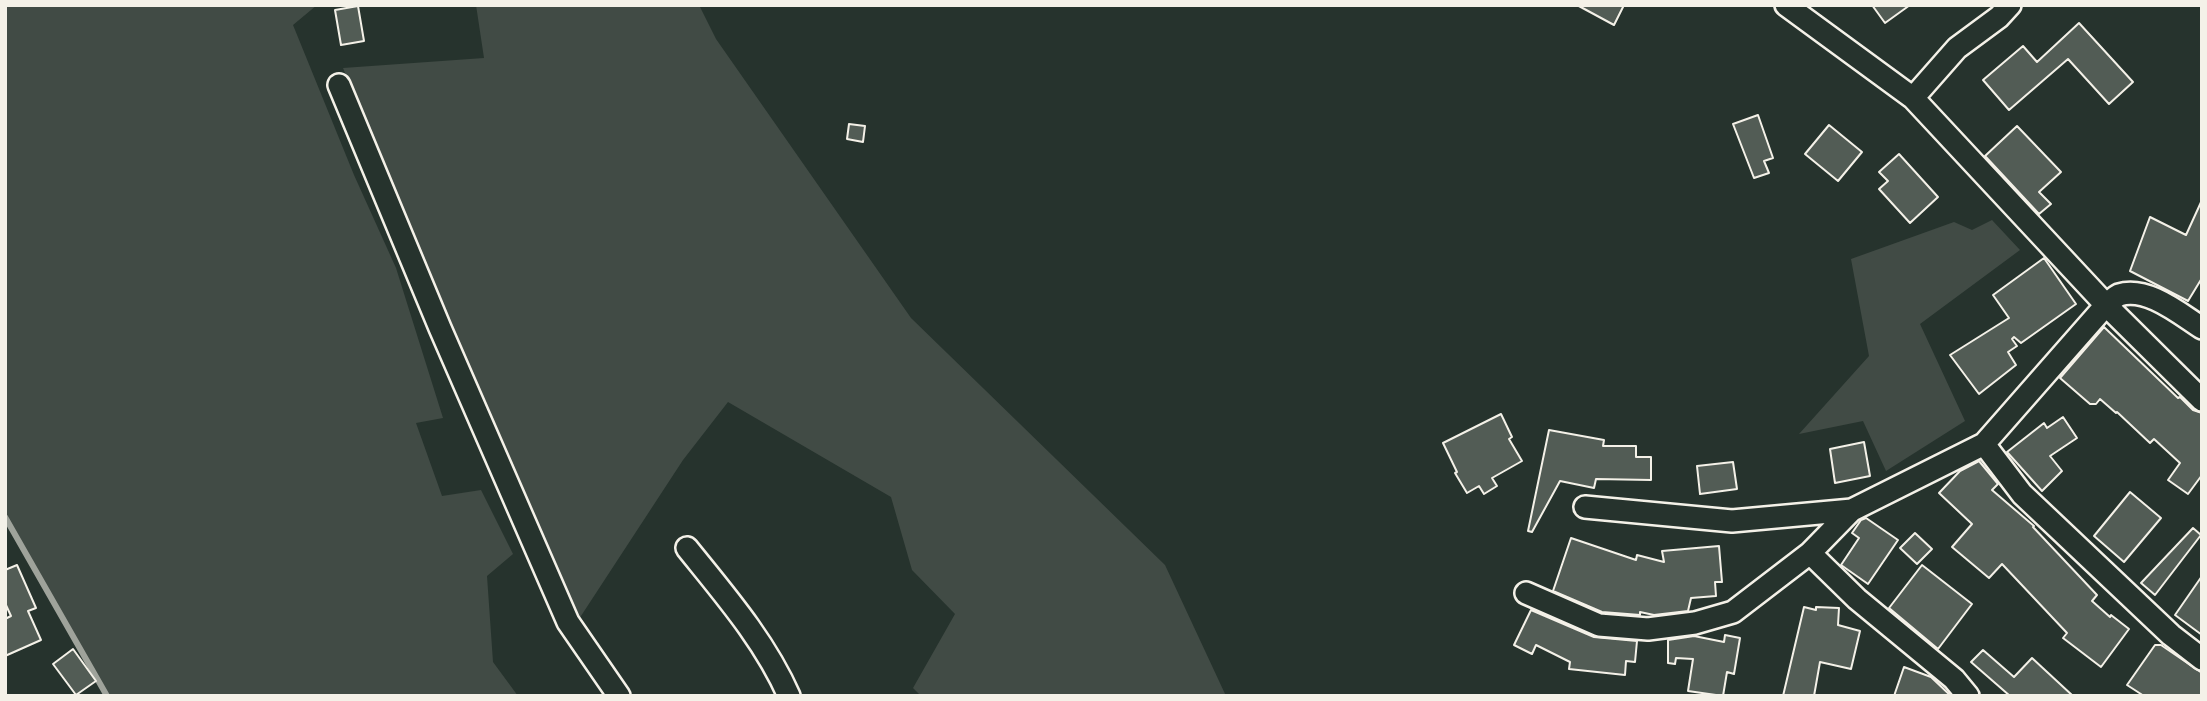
<!DOCTYPE html>
<html>
<head>
<meta charset="utf-8">
<style>
  body { margin:0 }
  #map { position:relative; width:2207px; height:701px; overflow:hidden; background:#26332d; font-family:Dekko,sans-serif }
  canvas { display:block }
  .frame { position:absolute; inset:0; border:7px solid #f4f1e8; pointer-events:none }
</style>
</head>
<body>
<div id="map">
<canvas width="2207" height="701"></canvas>
<div class="frame"></div>
</div>
<script>
const ctx = document.querySelector('canvas').getContext('2d');
ctx.lineJoin = 'round';
function fill(path, color) { ctx.fillStyle = color; ctx.fill(path, 'evenodd'); }
function trace(path, color, width, dash) { ctx.strokeStyle = color; ctx.lineWidth = width; ctx.lineCap = dash ? 'butt' : 'round'; ctx.setLineDash(dash || []); ctx.stroke(path); }
const green = new Path2D(`
  M 5,5 L 317,5 L 293,25 L 354,175 L 396,268 L 443,418 L 416,423 L 442,496 L 481,490 L 513,554 L 487,576 L 493,662 L 518,696 L 107,696 L 8,524 L 5,525 Z
  M 476,5 L 699,5 L 716,39 L 911,318 L 1165,565 L 1226,696 L 921,696 L 913,688 L 955,614 L 912,570 L 891,497 L 728,402 L 683,460 L 579,619 L 463,357 L 343,68 L 484,58 Z
  M 1992,220 L 2020,250 L 1920,324 L 1965,421 L 1886,471 L 1863,421 L 1799,434 L 1869,356 L 1851,259 L 1954,222 L 1972,230 Z`);
const stream = new Path2D(`
  M 5,517 L 107,696`);
const building = new Path2D(`
  M 1577,5 L 1624,5 L 1614,25 Z
  M 1872,5 L 1910,5 L 1885,23 Z
  M 358,6 L 364,41 L 341,45 L 335,10 Z
  M 2079,23 L 2133,82 L 2109,104 L 2068,59 L 2009,110 L 1983,80 L 2023,46 L 2037,62 Z
  M 1758,115 L 1773,158 L 1764,161 L 1769,173 L 1754,178 L 1733,124 Z
  M 849,124 L 865,126 L 863,142 L 847,139 Z
  M 1829,125 L 1862,152 L 1838,181 L 1805,154 Z
  M 2017,126 L 2061,172 L 2039,192 L 2051,204 L 2039,214 L 1985,156 Z
  M 1899,154 L 1938,197 L 1910,223 L 1879,189 L 1888,181 L 1879,172 Z
  M 2202,200 L 2202,278 L 2188,301 L 2130,271 L 2150,217 L 2186,235 Z
  M 2044,258 L 2076,304 L 2021,343 L 2014,337 L 2012,339 L 2017,346 L 2008,352 L 2016,365 L 1979,394 L 1950,355 L 2009,318 L 1993,295 Z
  M 2104,327 L 2178,398 L 2180,397 L 2193,410 L 2202,413 L 2202,475 L 2188,494 L 2168,480 L 2180,463 L 2154,439 L 2150,443 L 2117,412 L 2116,413 L 2100,399 L 2096,404 L 2090,404 L 2060,378 Z
  M 1501,414 L 1512,437 L 1509,439 L 1522,461 L 1492,478 L 1497,486 L 1484,494 L 1479,486 L 1467,493 L 1455,473 L 1457,472 L 1443,443 Z
  M 2063,417 L 2077,438 L 2050,456 L 2062,471 L 2042,491 L 2007,452 L 2044,423 L 2047,428 Z
  M 1549,430 L 1604,440 L 1603,446 L 1636,446 L 1636,457 L 1651,457 L 1651,480 L 1596,479 L 1594,488 L 1560,481 L 1532,532 L 1528,531 Z
  M 1864,442 L 1870,476 L 1835,483 L 1830,449 Z
  M 1979,461 L 1998,484 L 1992,490 L 2034,526 L 2033,527 L 2097,595 L 2092,601 L 2110,617 L 2111,615 L 2129,629 L 2101,667 L 2063,638 L 2067,633 L 2002,564 L 1989,578 L 1952,547 L 1972,524 L 1939,493 L 1960,471 Z
  M 1733,462 L 1737,489 L 1700,494 L 1697,466 Z
  M 2130,492 L 2161,518 L 2124,562 L 2094,536 Z
  M 1866,518 L 1898,540 L 1868,584 L 1841,565 L 1859,538 L 1852,533 L 1861,520 Z
  M 2193,528 L 2201,535 L 2155,595 L 2141,583 Z
  M 1915,533 L 1932,549 L 1917,564 L 1900,548 Z
  M 1571,538 L 1636,560 L 1637,555 L 1664,562 L 1662,551 L 1719,546 L 1722,582 L 1715,582 L 1716,596 L 1691,598 L 1688,611 L 1654,615 L 1640,612 L 1640,615 L 1602,612 L 1553,591 Z
  M 17,565 L 36,608 L 28,611 L 41,640 L 5,656 L 5,619 L 11,616 L 5,603 L 5,570 Z
  M 1922,565 L 1972,604 L 1938,649 L 1889,608 Z
  M 2202,576 L 2202,635 L 2175,615 Z
  M 1804,607 L 1816,610 L 1816,607 L 1839,608 L 1838,625 L 1860,631 L 1851,669 L 1820,662 L 1814,696 L 1783,696 Z
  M 1531,610 L 1594,637 L 1637,641 L 1635,662 L 1626,661 L 1625,675 L 1569,669 L 1570,662 L 1536,645 L 1532,654 L 1514,645 Z
  M 1725,635 L 1740,638 L 1734,674 L 1727,672 L 1723,696 L 1688,691 L 1693,659 L 1676,658 L 1675,664 L 1668,663 L 1668,640 L 1694,636 L 1724,642 Z
  M 2155,645 L 2161,645 L 2202,673 L 2202,696 L 2144,696 L 2127,685 Z
  M 73,649 L 96,681 L 76,695 L 53,664 Z
  M 1983,650 L 2014,677 L 2032,658 L 2073,696 L 2010,696 L 1971,662 Z
  M 1904,667 L 1931,677 L 1951,696 L 1894,696 Z`);
const minor = new Path2D(`
  M 1786,5 L 1913,98 L 2106,305 L 2202,400
  M 339,85 L 440,328 L 568,622 L 619,696
  M 1913,98 L 1957,48 L 1999,17 L 2010,5
  M 1984,444 L 2022,494 L 2171,635 L 2202,659
  M 1585,507 L 1732,521 L 1852,510
  M 687,548 C 724,594 765,641 789,696
  M 1810,553 L 1857,599 L 1954,679 L 1968,696
  M 1526,593 L 1599,625 L 1648,629 L 1695,623 L 1733,612 L 1810,553 L 1852,510 L 1984,444 L 2106,305 C 2110,302 2115,297 2119,295 C 2147,286 2180,314 2202,328`);
fill(green, '#414b45');
trace(stream, '#9fa39b', 6);
fill(building, '#525c55');
trace(building, '#f4f1e8', 2);
trace(minor, '#f4f1e8', 26);
trace(minor, '#26332d', 21);
</script>
</body>
</html>
